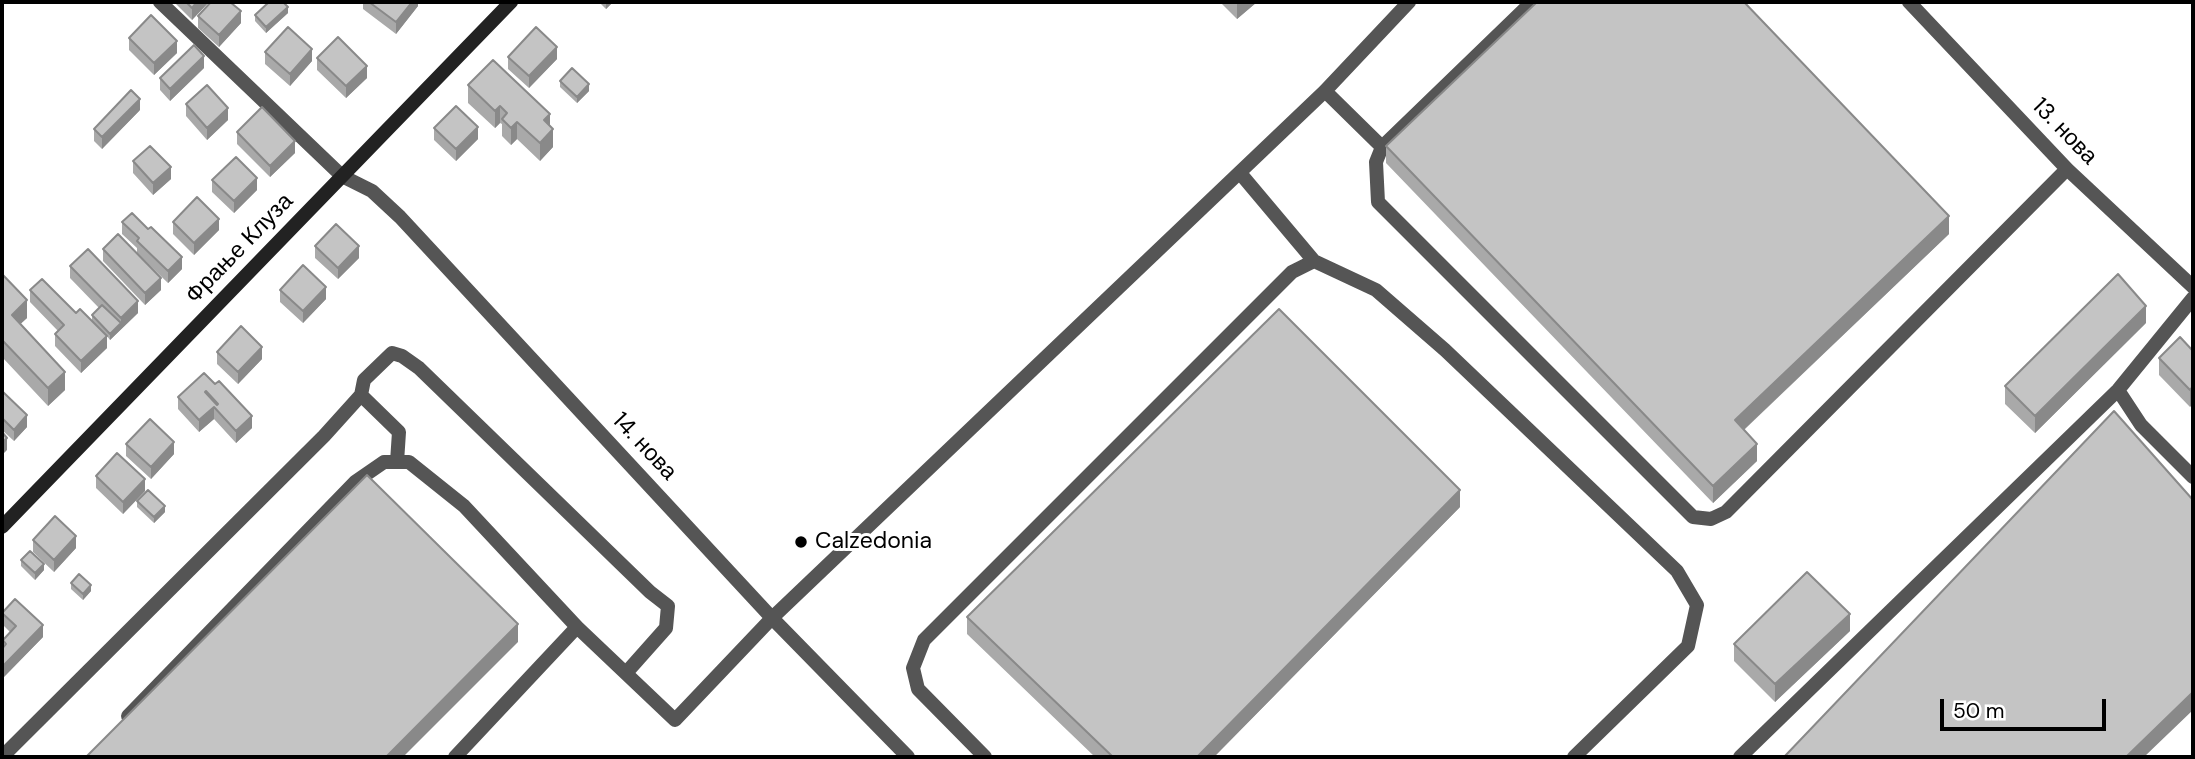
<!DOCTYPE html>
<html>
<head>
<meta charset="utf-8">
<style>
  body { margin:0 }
  #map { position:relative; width:2195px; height:759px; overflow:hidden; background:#fff; font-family:"DM Sans",sans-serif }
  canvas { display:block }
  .frame { position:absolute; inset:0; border:4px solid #000; pointer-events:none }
  .scale { position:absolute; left:1940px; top:699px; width:166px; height:32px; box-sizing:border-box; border:4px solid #000; border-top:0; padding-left:9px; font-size:21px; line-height:24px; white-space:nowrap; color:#000; -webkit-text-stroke:5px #fff; paint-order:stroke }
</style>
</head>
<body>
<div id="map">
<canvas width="2195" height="759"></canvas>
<div class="frame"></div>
<div class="scale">50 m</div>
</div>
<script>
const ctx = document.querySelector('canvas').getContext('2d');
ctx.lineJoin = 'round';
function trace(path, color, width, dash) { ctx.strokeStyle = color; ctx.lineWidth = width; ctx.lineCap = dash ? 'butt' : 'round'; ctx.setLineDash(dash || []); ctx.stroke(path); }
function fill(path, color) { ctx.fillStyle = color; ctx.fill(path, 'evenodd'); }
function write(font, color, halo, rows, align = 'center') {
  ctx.font = font + ' "DM Sans",sans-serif'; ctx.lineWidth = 6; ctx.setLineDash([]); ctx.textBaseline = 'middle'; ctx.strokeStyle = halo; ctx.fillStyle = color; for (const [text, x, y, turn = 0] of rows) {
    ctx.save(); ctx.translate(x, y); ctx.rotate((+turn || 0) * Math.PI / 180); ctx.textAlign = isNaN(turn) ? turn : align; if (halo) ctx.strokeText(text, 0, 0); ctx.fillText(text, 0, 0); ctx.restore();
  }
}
const service = new Path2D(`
  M 1532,2 L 1382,147 L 1376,162 L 1378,202 L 1693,517 L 1711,519 L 1726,512 L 2067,169
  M 1909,2 L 2067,169 L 2193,287
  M 1325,91 L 1382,147
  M 1240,173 L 1314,261 L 1376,290 L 1445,350 L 1677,571 L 1697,605 L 1688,646 L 1574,757
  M 342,176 L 372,191 L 400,217 L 772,618 L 908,757
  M 2118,390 L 2141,425 L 2193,477
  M 397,462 L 399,432 L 361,395 L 364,380 L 392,353 L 402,356 L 419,368 L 650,592 L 668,606 L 666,628 L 626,673
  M 128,716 L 355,482 L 384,462 L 409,462 L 464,506 L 577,627
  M 2,757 L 324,436 L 361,395
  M 455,757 L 577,627 L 675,720 L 772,618 L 1325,91 L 1409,2
  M 985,757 L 918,689 L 913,668 L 924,640 L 1292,272 L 1314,261
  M 1740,757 L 2118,390 L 2193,298`);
const minor = new Path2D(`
  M 160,2 L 342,176`);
const secondary = new Path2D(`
  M 2,527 L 511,2`);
const wall = new Path2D(`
  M 175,2 L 209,2 L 192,20 L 175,3 Z
  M 363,2 L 418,2 L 418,6 L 396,34 L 363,9 Z
  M 599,2 L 613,2 L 606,9 Z
  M 1220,2 L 1257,2 L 1237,19 Z
  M 288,13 L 266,33 L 255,21 L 255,15 Z
  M 198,16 L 241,23 L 219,47 L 198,28 Z
  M 129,38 L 177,53 L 154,75 L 129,50 Z
  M 265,52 L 312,61 L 290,86 L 265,64 Z
  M 508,57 L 557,59 L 529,88 L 508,69 Z
  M 317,58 L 367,78 L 346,98 L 317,70 Z
  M 204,68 L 170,101 L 160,90 L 160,78 Z
  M 560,81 L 589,91 L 577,103 L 560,87 Z
  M 468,85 L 550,126 L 553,147 L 540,161 L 517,139 L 511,145 L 502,136 L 502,124 L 500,123 L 495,128 L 468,103 Z
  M 186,104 L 228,120 L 207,140 L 186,116 Z
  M 140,110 L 102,149 L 94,141 L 94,129 Z
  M 434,128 L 478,139 L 456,161 L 434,140 Z
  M 237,132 L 295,153 L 270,177 L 237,144 Z
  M 1386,146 L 1949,234 L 1744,430 L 1757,461 L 1713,503 L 1386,163 Z
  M 133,161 L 171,179 L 153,195 L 133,173 Z
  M 212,180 L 257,190 L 234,213 L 212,192 Z
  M 122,222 L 182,269 L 168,283 L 137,253 L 137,248 L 122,234 Z
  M 173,222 L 219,230 L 194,255 L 173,234 Z
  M 315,246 L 359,258 L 338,279 L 315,258 Z
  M 103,249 L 161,290 L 145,305 L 103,261 Z
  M 70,266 L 138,313 L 110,340 L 107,336 L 107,348 L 81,373 L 55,346 L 55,334 L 58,331 L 30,302 L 30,290 L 92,321 L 92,315 L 99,308 L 70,278 Z
  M 2,274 L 27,318 L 20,324 L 65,390 L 48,406 L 2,357 Z
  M 280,290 L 326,299 L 303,323 L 280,302 Z
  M 2146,323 L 2035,433 L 2005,404 L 2005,386 Z
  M 2193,351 L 2193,403 L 2190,407 L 2159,375 L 2159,358 Z
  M 217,352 L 262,359 L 238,384 L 217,364 Z
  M 204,373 L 252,428 L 236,443 L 214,419 L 199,432 L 178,409 L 178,397 Z
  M 2,391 L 27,427 L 14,441 L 2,430 Z
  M 126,444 L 174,454 L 151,479 L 126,456 Z
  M 96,476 L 145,491 L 123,514 L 96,488 Z
  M 137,501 L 165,512 L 154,523 L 137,507 Z
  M 1460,507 L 1214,757 L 1095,757 L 967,634 L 967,617 Z
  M 33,540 L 76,548 L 54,572 L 33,552 Z
  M 21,560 L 44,570 L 35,580 L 21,566 Z
  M 71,583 L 91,591 L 83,600 L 71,589 Z
  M 2,613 L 43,637 L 2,679 L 3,640 L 10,632 L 2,624 Z
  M 1850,631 L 1775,702 L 1734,661 L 1734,644 Z`);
const shadedWall = new Path2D(`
  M 197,2 L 209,2 L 192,20 L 192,8 Z
  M 412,2 L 418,2 L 418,6 L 396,34 L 396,22 Z
  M 606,2 L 613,2 L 606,9 Z
  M 1237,2 L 1257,2 L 1237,19 Z
  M 288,7 L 288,13 L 266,33 L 266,27 Z
  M 241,11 L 241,23 L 219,47 L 219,35 Z
  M 177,41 L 177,53 L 154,75 L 154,63 Z
  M 557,47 L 557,59 L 529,88 L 529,76 Z
  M 312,49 L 312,61 L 290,86 L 290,74 Z
  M 204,56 L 204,68 L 170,101 L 170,89 Z
  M 367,66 L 367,78 L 346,98 L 346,86 Z
  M 589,84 L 589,91 L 577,103 L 577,97 Z
  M 140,99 L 140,110 L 102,149 L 102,137 Z
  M 500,106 L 500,123 L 495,128 L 495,111 Z
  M 228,108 L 228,120 L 207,140 L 207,128 Z
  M 550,114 L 550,131 L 544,120 Z
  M 517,122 L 517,139 L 511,145 L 511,128 Z
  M 478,127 L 478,139 L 456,161 L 456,149 Z
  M 553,129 L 553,147 L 540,161 L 540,143 Z
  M 295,141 L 295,153 L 270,177 L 270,166 Z
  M 171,167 L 171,179 L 153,195 L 153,183 Z
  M 257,178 L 257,190 L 234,213 L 234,201 Z
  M 1949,216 L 1949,234 L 1735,438 L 1735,420 Z
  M 219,219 L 219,230 L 194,255 L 194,243 Z
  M 359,246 L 359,258 L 338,279 L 338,268 Z
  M 182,257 L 182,269 L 168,283 L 168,271 Z
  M 161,278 L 161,290 L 145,305 L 145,293 Z
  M 326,287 L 326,299 L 303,323 L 303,311 Z
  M 27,300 L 27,318 L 12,332 L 12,315 Z
  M 138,301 L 138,313 L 110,340 L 110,334 L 121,323 L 121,318 Z
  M 2146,306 L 2146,323 L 2035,433 L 2035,416 Z
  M 107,336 L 107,348 L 81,373 L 81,361 Z
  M 262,347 L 262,359 L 238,384 L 238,372 Z
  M 65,372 L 65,390 L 48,406 L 48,388 Z
  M 2193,386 L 2193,403 L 2190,407 L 2190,390 Z
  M 214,407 L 214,419 L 199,432 L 199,420 Z
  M 27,415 L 27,427 L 14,441 L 14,430 Z
  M 252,416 L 252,428 L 236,443 L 236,431 Z
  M 7,438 L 7,450 L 2,455 L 2,443 Z
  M 174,442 L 174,454 L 151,479 L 151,467 Z
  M 1757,444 L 1757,461 L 1713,503 L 1713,486 Z
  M 145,479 L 145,491 L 123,514 L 123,502 Z
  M 1460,490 L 1460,507 L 1214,757 L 1197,757 Z
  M 165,506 L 165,512 L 154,523 L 154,517 Z
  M 76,536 L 76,548 L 54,572 L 54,560 Z
  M 44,564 L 44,570 L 35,580 L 35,573 Z
  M 91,585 L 91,591 L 83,600 L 83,594 Z
  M 1850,614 L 1850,631 L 1775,702 L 1775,684 Z
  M 518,624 L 518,642 L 403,757 L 386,757 Z
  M 43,625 L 43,637 L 2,679 L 2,667 Z
  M 2193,692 L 2193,710 L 2144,757 L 2126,757 Z`);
const building = new Path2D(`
  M 186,2 L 197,2 L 192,8 Z
  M 211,2 L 230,2 L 241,11 L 219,35 L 198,16 Z
  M 269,2 L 283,2 L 288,7 L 266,27 L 255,15 Z
  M 369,2 L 412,2 L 396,22 Z
  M 1537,2 L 1744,2 L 1949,216 L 1735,420 L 1757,444 L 1713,486 L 1386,146 Z
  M 151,15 L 177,41 L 154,63 L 129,38 Z
  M 288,27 L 312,49 L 290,74 L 265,52 Z
  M 536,27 L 557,47 L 529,76 L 508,57 Z
  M 338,37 L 367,66 L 346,86 L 317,58 Z
  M 194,45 L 204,56 L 170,89 L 160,78 Z
  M 493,60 L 550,114 L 544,120 L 553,129 L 540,143 L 517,122 L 511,128 L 502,119 L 507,113 L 500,106 L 495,111 L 468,85 Z
  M 572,68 L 589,84 L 577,97 L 560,81 Z
  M 207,85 L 228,108 L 207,128 L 186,104 Z
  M 131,90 L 140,99 L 102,137 L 94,129 Z
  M 456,106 L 478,127 L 456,149 L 434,128 Z
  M 262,107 L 295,141 L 270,166 L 237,132 Z
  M 150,146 L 171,167 L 153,183 L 133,161 Z
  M 236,157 L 257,178 L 234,201 L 212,180 Z
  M 197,197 L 219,219 L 194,243 L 173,222 Z
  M 132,213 L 148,229 L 151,227 L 182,257 L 168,271 L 137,241 L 139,238 L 122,222 Z
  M 336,224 L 359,246 L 338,268 L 315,246 Z
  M 118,234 L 161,278 L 145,293 L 103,249 Z
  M 88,249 L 138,301 L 121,318 L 70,266 Z
  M 303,265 L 326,287 L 303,311 L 280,290 Z
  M 2,274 L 27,300 L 12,315 L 65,372 L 48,388 L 2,340 Z
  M 2118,274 L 2146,306 L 2035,416 L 2005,386 Z
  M 42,279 L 76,313 L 80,309 L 107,336 L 81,361 L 55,334 L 64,325 L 30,290 Z
  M 102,305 L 121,323 L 110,334 L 92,315 Z
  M 1279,309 L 1460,490 L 1197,757 L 1113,757 L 967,617 Z
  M 241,326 L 262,347 L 238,372 L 217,352 Z
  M 2180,337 L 2193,351 L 2193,386 L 2190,390 L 2159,358 Z
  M 204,373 L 215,384 L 219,381 L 252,416 L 236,431 L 214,407 L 199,420 L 178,397 ZM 206,391 L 218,404 L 217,405 L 205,392 Z
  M 2,391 L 27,415 L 14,430 L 2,418 Z
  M 2114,411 L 2193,500 L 2193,692 L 2126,757 L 1784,757 Z
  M 150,419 L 174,442 L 151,467 L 126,444 Z
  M 2,432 L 7,438 L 2,443 Z
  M 117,453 L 145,479 L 123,502 L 96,476 Z
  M 367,475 L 518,624 L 386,757 L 86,757 Z
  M 148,490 L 165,506 L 154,517 L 137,501 Z
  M 55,516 L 76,536 L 54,560 L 33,540 Z
  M 30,551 L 44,564 L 35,573 L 21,560 Z
  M 1807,572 L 1850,614 L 1775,684 L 1734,644 Z
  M 79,574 L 91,585 L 83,594 L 71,583 Z
  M 15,599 L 43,625 L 2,667 L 2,649 L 6,644 L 3,640 L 16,626 L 2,613 Z`);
const markers = [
  [801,542,7,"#000"]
];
const streetNames = [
  ["13. нова",2064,132,46],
  ["Фрање Клуза",240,249,-46],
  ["14. нова",644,447,47]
];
const poiNames = [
  ["Calzedonia",815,542]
];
trace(service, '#555', 14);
trace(minor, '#555', 14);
trace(secondary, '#222', 14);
fill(wall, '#a9a9a9');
fill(shadedWall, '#898989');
fill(building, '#c4c4c4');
trace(building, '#898989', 2);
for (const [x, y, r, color] of markers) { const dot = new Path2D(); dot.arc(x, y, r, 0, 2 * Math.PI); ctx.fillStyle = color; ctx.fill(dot); trace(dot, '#fff', 2.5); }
write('23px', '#000', '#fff', streetNames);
write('23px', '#000', '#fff', poiNames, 'left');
</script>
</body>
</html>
